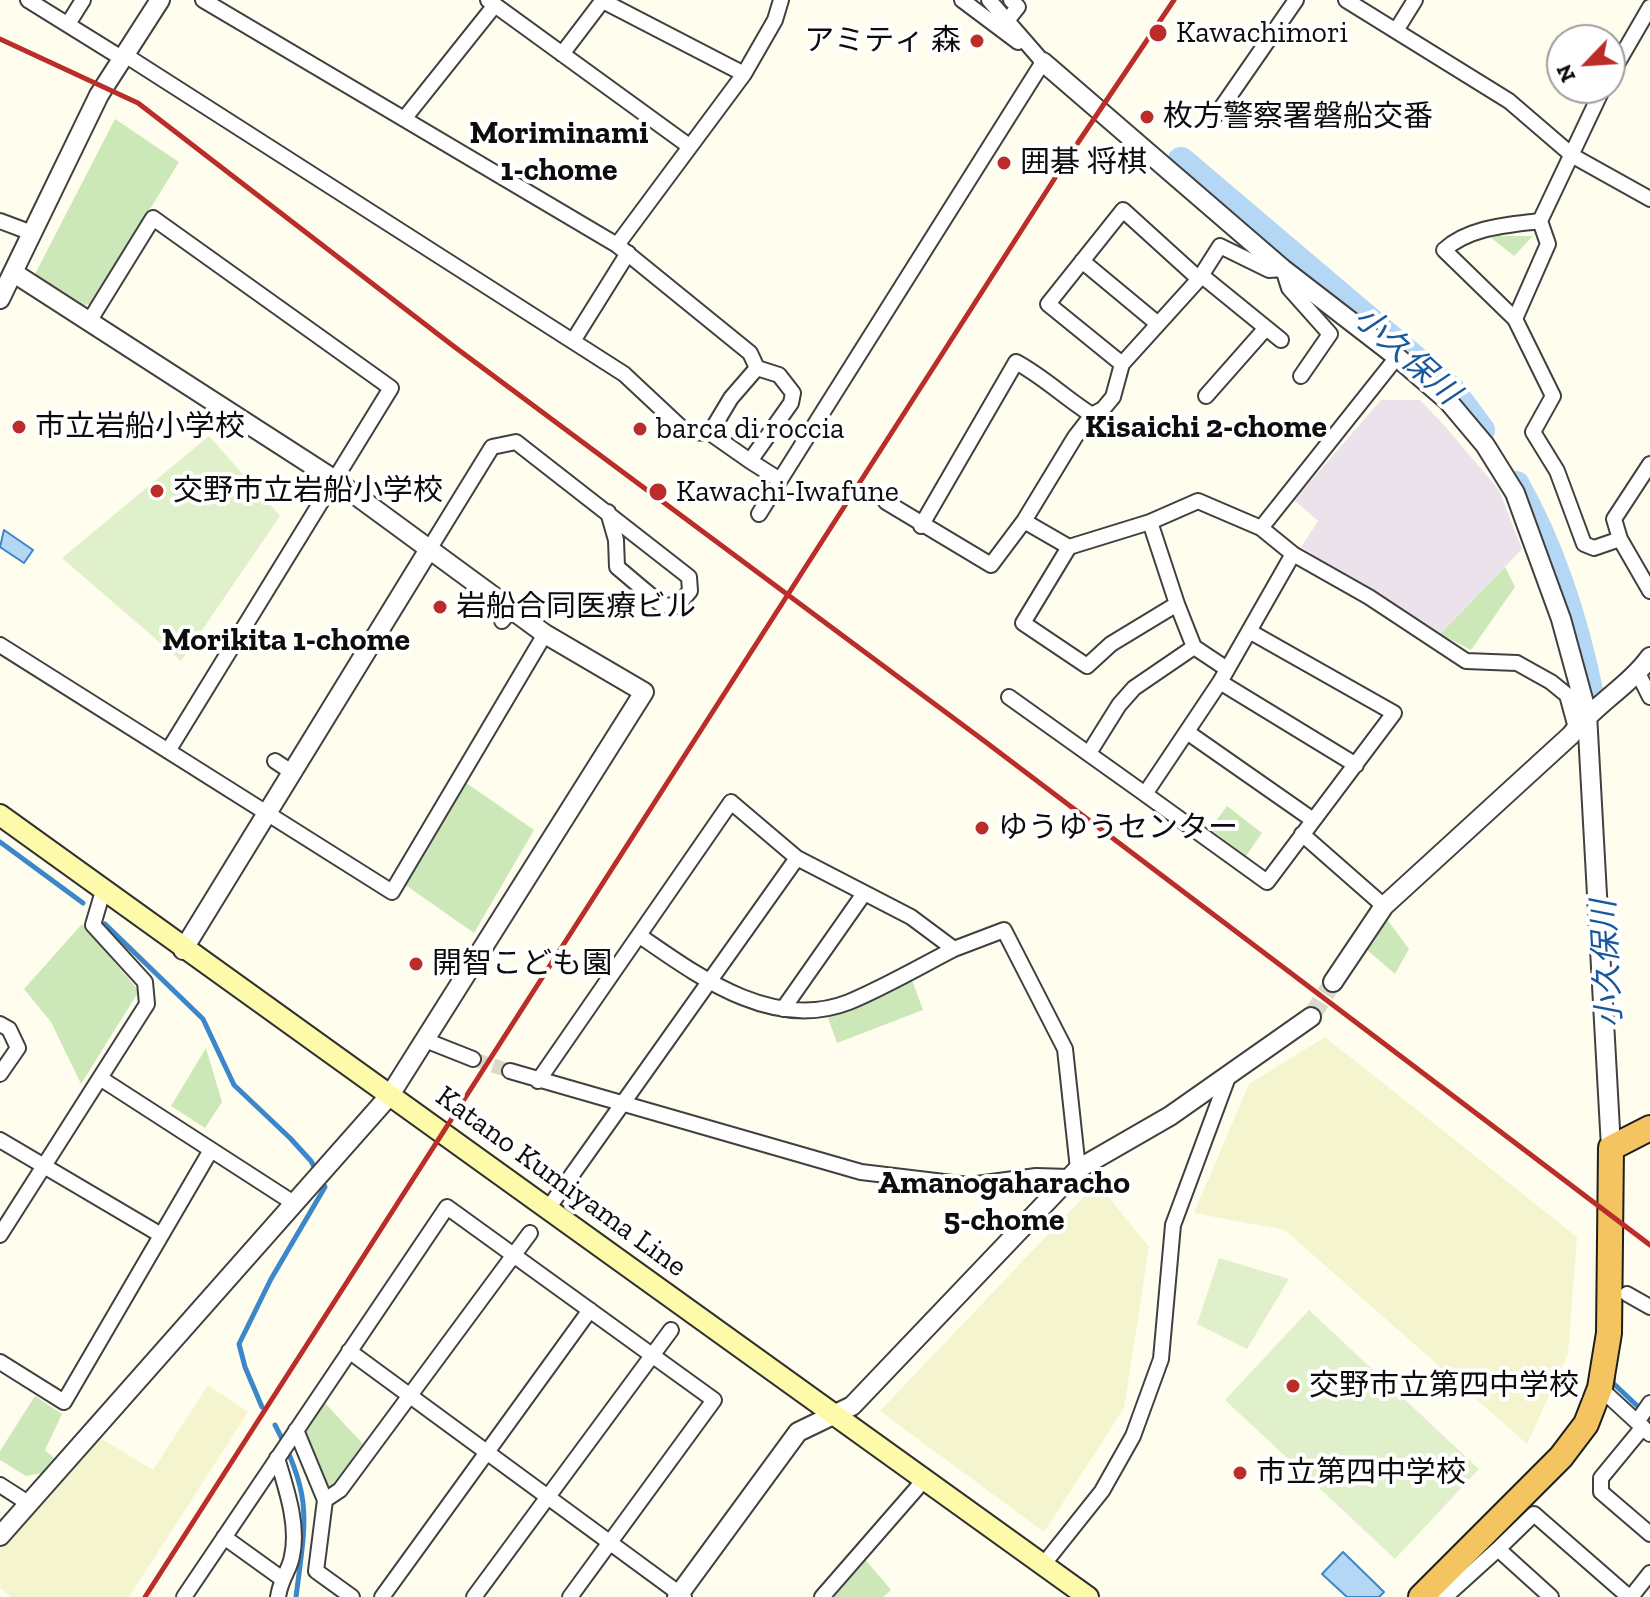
<!DOCTYPE html>
<html>
<head>
<meta charset="utf-8">
<style>
  body { margin:0 }
  #map { position:relative; width:1650px; height:1597px; overflow:hidden; background:#fffdee; font-family:"Zilla Slab",serif }
  canvas { display:block }
  .north { position:absolute; left:1546px; top:24px; width:80px; height:80px; box-sizing:border-box; background:#fff; border:2px solid #9e9e9e; border-radius:50%; rotate:245deg; font-size:22px; font-weight:700; line-height:32px; text-align:center; color:#0d0d0d }
  .north::after { content:''; display:block; margin:auto; width:28px; height:36px; background:#ba2d28; clip-path:polygon(50% 0,100% 100%,50% 72%,0 100%) }
</style>
</head>
<body>
<div id="map">
<canvas width="1650" height="1597"></canvas>
<div class="north">N</div>
</div>
<script>
const ctx = document.querySelector('canvas').getContext('2d');
ctx.lineJoin = 'round';
function fill(path, color) { ctx.fillStyle = color; ctx.fill(path, 'evenodd'); }
function trace(path, color, width, dash) { ctx.strokeStyle = color; ctx.lineWidth = width; ctx.lineCap = dash ? 'butt' : 'round'; ctx.setLineDash(dash || []); ctx.stroke(path); }
function write(font, color, halo, rows, align = 'center') {
  ctx.font = font + ' "Zilla Slab","Noto Sans JP",serif'; ctx.lineWidth = 8; ctx.setLineDash([]); ctx.textBaseline = 'middle'; ctx.strokeStyle = halo; ctx.fillStyle = color; for (const [text, x, y, turn = 0] of rows) {
    ctx.save(); ctx.translate(x, y); ctx.rotate((+turn || 0) * Math.PI / 180); ctx.textAlign = isNaN(turn) ? turn : align; if (halo) ctx.strokeText(text, 0, 0); ctx.fillText(text, 0, 0); ctx.restore();
  }
}
const industrial = new Path2D(`
  M 1381,400 L 1420,400 L 1444,425 L 1499,490 L 1522,549 L 1440,634 L 1301,547 L 1318,521 L 1294,500 Z`);
const farmland = new Path2D(`
  M 1325,1037 L 1577,1237 L 1568,1354 L 1527,1444 L 1285,1230 L 1194,1213 L 1249,1084 Z
  M 1097,1183 L 1149,1247 L 1124,1408 L 1044,1532 L 880,1411 Z
  M 208,1385 L 248,1412 L 129,1597 L 11,1597 L 0,1588 L 0,1549 L 100,1438 L 153,1470 Z`);
const green = new Path2D(`
  M 115,119 L 179,162 L 92,303 L 79,307 L 33,278 Z
  M 1489,236 L 1533,236 L 1514,256 Z
  M 1505,567 L 1515,587 L 1471,650 L 1440,634 Z
  M 465,782 L 534,830 L 474,933 L 404,884 Z
  M 1227,806 L 1262,833 L 1246,856 L 1210,829 Z
  M 1386,918 L 1409,949 L 1395,974 L 1366,949 Z
  M 82,924 L 139,991 L 81,1084 L 51,1022 L 24,989 Z
  M 912,980 L 923,1010 L 837,1043 L 828,1018 Z
  M 206,1048 L 222,1102 L 205,1128 L 171,1106 Z
  M 35,1396 L 62,1414 L 45,1450 L 54,1458 L 42,1473 L 26,1476 L 0,1460 L 0,1451 Z
  M 325,1403 L 363,1444 L 329,1492 L 304,1431 Z
  M 864,1558 L 891,1590 L 883,1597 L 831,1597 Z`);
const pitch = new Path2D(`
  M 209,436 L 280,516 L 181,661 L 62,558 Z
  M 1219,1258 L 1289,1279 L 1247,1349 L 1197,1324 Z
  M 1309,1310 L 1479,1469 L 1395,1559 L 1225,1400 Z`);
const water = new Path2D(`
  M 4,530 L 33,550 L 24,563 L 0,547 Z
  M 1343,1552 L 1384,1592 L 1379,1597 L 1347,1597 L 1322,1574 Z`);
const stream = new Path2D(`
  M 0,842 L 83,903
  M 105,924 L 203,1019 L 234,1085 L 290,1138 L 311,1161 L 325,1187 L 271,1279 L 239,1344 L 245,1367 L 262,1407
  M 1613,1378 L 1613,1383 L 1650,1418
  M 275,1425 C 313,1497 306,1518 296,1597`);
const river = new Path2D(`
  M 1181,161 L 1452,391 L 1481,430
  M 1516,485 C 1553,551 1575,621 1590,695`);
const minorTunnel = new Path2D(`
  M 473,1059 L 510,1071`);
const tertiaryTunnel = new Path2D(`
  M 1311,1017 L 1333,982`);
const minor = new Path2D(`
  M 28,0 L 123,59
  M 203,0 L 617,245 L 750,353 L 757,368 L 779,375 L 793,393 L 791,403 L 750,461 L 710,433 L 731,398 L 757,368
  M 488,0 L 689,146
  M 962,0 L 1018,42
  M 1346,0 L 1509,101 L 1573,156 L 1650,199
  M 603,1 L 744,74
  M 1006,22 L 1018,7 L 1011,0
  M 68,24 L 83,0
  M 1397,29 L 1415,0
  M 562,54 L 603,0
  M 125,55 L 624,374 L 686,432 L 710,433
  M 1610,76 L 1650,7
  M 1217,114 L 1296,0
  M 404,119 L 495,5
  M 0,221 L 32,233
  M 1540,221 C 1508,225 1469,227 1444,250 L 1515,319 L 1553,396 L 1533,432 L 1557,471 L 1584,544 L 1594,548 L 1620,539
  M 617,245 L 744,74 L 775,20 L 781,0
  M 1082,261 L 1158,324
  M 1201,275 L 1281,340
  M 1515,319 L 1548,244 L 1540,221 L 1603,88
  M 90,320 L 153,218 L 391,388 L 168,751
  M 573,341 L 628,253
  M 1122,364 L 1048,304 L 1123,210 L 1199,279
  M 1206,396 L 1266,328
  M 750,461 L 780,480 L 1043,62 L 989,0
  M 1650,464 L 1614,519 L 1620,539 L 1650,591
  M 886,502 L 991,565 L 1024,521 L 1075,437 L 1092,415 L 1103,409 L 1113,397 L 1122,364 L 1199,279 L 1220,246 L 1269,270 L 1283,269 L 1289,288 L 1330,334 L 1301,376
  M 759,514 L 780,480
  M 1024,521 L 1069,547 L 1150,522 L 1198,501 L 1261,528 L 1293,554 L 1220,682 L 1145,794 L 1267,882 L 1394,713 L 1249,631
  M 921,526 L 1016,362 C 1044,377 1065,398 1092,415
  M 1261,528 L 1397,357
  M 1069,547 L 1023,623 L 1087,666 L 1111,644 L 1177,604 L 1150,522
  M 428,551 L 492,447 L 516,442 L 689,577 L 690,591 L 677,606 L 662,605 L 617,567 L 616,540 L 608,512
  M 1293,554 L 1369,597 L 1466,661 L 1517,663 L 1551,682 L 1567,695 L 1576,728
  M 1177,604 L 1194,647 L 1227,669
  M 502,621 L 512,609
  M 0,645 L 392,892 L 545,634
  M 1638,673 L 1650,697
  M 1220,682 L 1356,765
  M 1009,697 L 1145,794
  M 1187,732 L 1313,820
  M 1089,753 L 1119,705 L 1134,688 L 1194,647
  M 275,761 L 293,773
  M 1302,834 L 1384,906
  M 954,949 L 1004,930 L 1065,1049 L 1078,1169
  M 783,1009 L 863,895
  M 0,1024 L 9,1029 L 18,1048 L 0,1074
  M 425,1040 L 473,1059
  M 510,1071 L 861,1172 L 969,1185 L 1036,1176 L 1070,1177
  M 100,1078 L 292,1202
  M 538,1081 L 731,802 L 797,858 L 911,917 L 954,949 C 919,967 885,987 849,1002 C 773,1032 698,976 640,936
  M 0,1140 L 161,1235
  M 547,1210 L 797,858
  M 0,1235 L 147,1004 L 145,982 L 93,925 L 103,891
  M 1627,1294 L 1650,1307
  M 349,1351 L 684,1597
  M 0,1362 L 64,1402 L 211,1150
  M 1600,1388 L 1650,1434
  M 1637,1422 L 1650,1403
  M 1643,1427 L 1601,1478 L 1601,1492 L 1650,1534
  M 296,1430 L 325,1500 L 340,1490 L 530,1233
  M 277,1458 C 286,1488 299,1525 292,1556 C 290,1570 281,1577 278,1597
  M 0,1485 L 28,1503
  M 325,1500 L 316,1571 L 352,1597
  M 224,1537 L 281,1578
  M 1043,1565 L 1102,1491 L 1133,1436 L 1161,1359 L 1173,1225 L 1228,1077
  M 184,1597 L 447,1207 L 714,1400 L 570,1597
  M 382,1597 L 590,1310
  M 474,1597 L 671,1330
  M 822,1597 L 924,1480
  M 1445,1597 L 1498,1549
  M 1551,1597 L 1498,1549 L 1534,1514 L 1629,1597
  M 1631,1597 L 1650,1573`);
const tertiary = new Path2D(`
  M 1043,62 L 1283,269 L 1397,357 L 1448,401 L 1485,445 L 1515,493 L 1561,619 L 1587,714 L 1611,1148
  M 0,299 L 99,95 L 160,0
  M 183,950 L 428,551
  M 1333,982 L 1384,906 L 1571,735 C 1594,705 1628,687 1650,657
  M 0,1536 L 390,1095 L 644,692 L 545,634 L 335,480 L 14,273
  M 677,1597 L 798,1432 L 852,1406 L 1078,1169 L 1170,1116 L 1311,1017`);
const secondary = new Path2D(`
  M 0,815 L 1088,1597`);
const trunk = new Path2D(`
  M 1421,1597 L 1561,1457 L 1586,1424 L 1600,1388 L 1609,1333 L 1611,1148 L 1650,1128`);
const rail = new Path2D(`
  M 0,39 L 138,103 L 452,345 L 983,740 L 1650,1245
  M 145,1597 L 1071,153 L 1174,0`);
const markers = [
  [1158,33,10,"#ba2d28"],
  [977,41,8,"#ba2d28"],
  [1147,117,8,"#ba2d28"],
  [1004,163,8,"#ba2d28"],
  [19,427,8,"#ba2d28"],
  [640,429,8,"#ba2d28"],
  [157,491,8,"#ba2d28"],
  [658,492,10,"#ba2d28"],
  [440,607,8,"#ba2d28"],
  [982,828,8,"#ba2d28"],
  [416,964,8,"#ba2d28"],
  [1293,1386,8,"#ba2d28"],
  [1240,1473,8,"#ba2d28"]
];
const poiNames = [
  ["Kawachimori",1176,33],
  ["アミティ 森",961,41,"right"],
  ["枚方警察署磐船交番",1163,117],
  ["囲碁 将棋",1020,163],
  ["市立岩船小学校",35,427],
  ["barca di roccia",656,429],
  ["交野市立岩船小学校",173,491],
  ["Kawachi-Iwafune",676,492],
  ["岩船合同医療ビル",456,607],
  ["ゆうゆうセンター",998,828],
  ["開智こども園",432,964],
  ["交野市立第四中学校",1309,1386],
  ["市立第四中学校",1256,1473]
];
const streetNames = [
  ["Katano Kumiyama Line",561,1182,36]
];
const neighbourhoodNames = [
  ["Moriminami",559,134],
  ["1-chome",559,171],
  ["Kisaichi 2-chome",1206,428],
  ["Morikita 1-chome",286,641],
  ["Amanogaharacho",1004,1184],
  ["5-chome",1004,1221]
];
const waterNames = [
  ["小久保川",1406,356,42],
  ["小久保川",1608,964,-93]
];
fill(industrial, '#ece2ec');
fill(farmland, '#f4f4cf');
fill(green, '#cde8b8');
fill(pitch, '#dff0ca');
fill(water, '#b4d7f5');
trace(water, '#3c86ca', 2);
trace(stream, '#3c86ca', 5);
trace(river, '#b4d7f5', 28);
trace(minorTunnel, '#dbd9cc', 14, [14, 7]);
trace(tertiaryTunnel, '#dbd9cc', 18, [18, 9]);
trace(minor, '#404040', 18);
trace(tertiary, '#404040', 22);
trace(secondary, '#2f2f2f', 24);
trace(trunk, '#1e1e1e', 28);
trace(minor, '#fff', 14);
trace(tertiary, '#fff', 18);
trace(secondary, '#fdfbaa', 20);
trace(trunk, '#f3c460', 24);
trace(rail, '#ba2d28', 5);
for (const [x, y, r, color] of markers) { const dot = new Path2D(); dot.arc(x, y, r, 0, 2 * Math.PI); ctx.fillStyle = color; ctx.fill(dot); trace(dot, '#fff', 3); }
write('30px', '#0d0d0d', '#fff', poiNames, 'left');
write('30px', '#0d0d0d', '#fff', streetNames);
write('bold 32px', '#0d0d0d', '#fff', neighbourhoodNames);
write('italic 32px', '#19589c', '#fff', waterNames);
</script>
</body>
</html>
